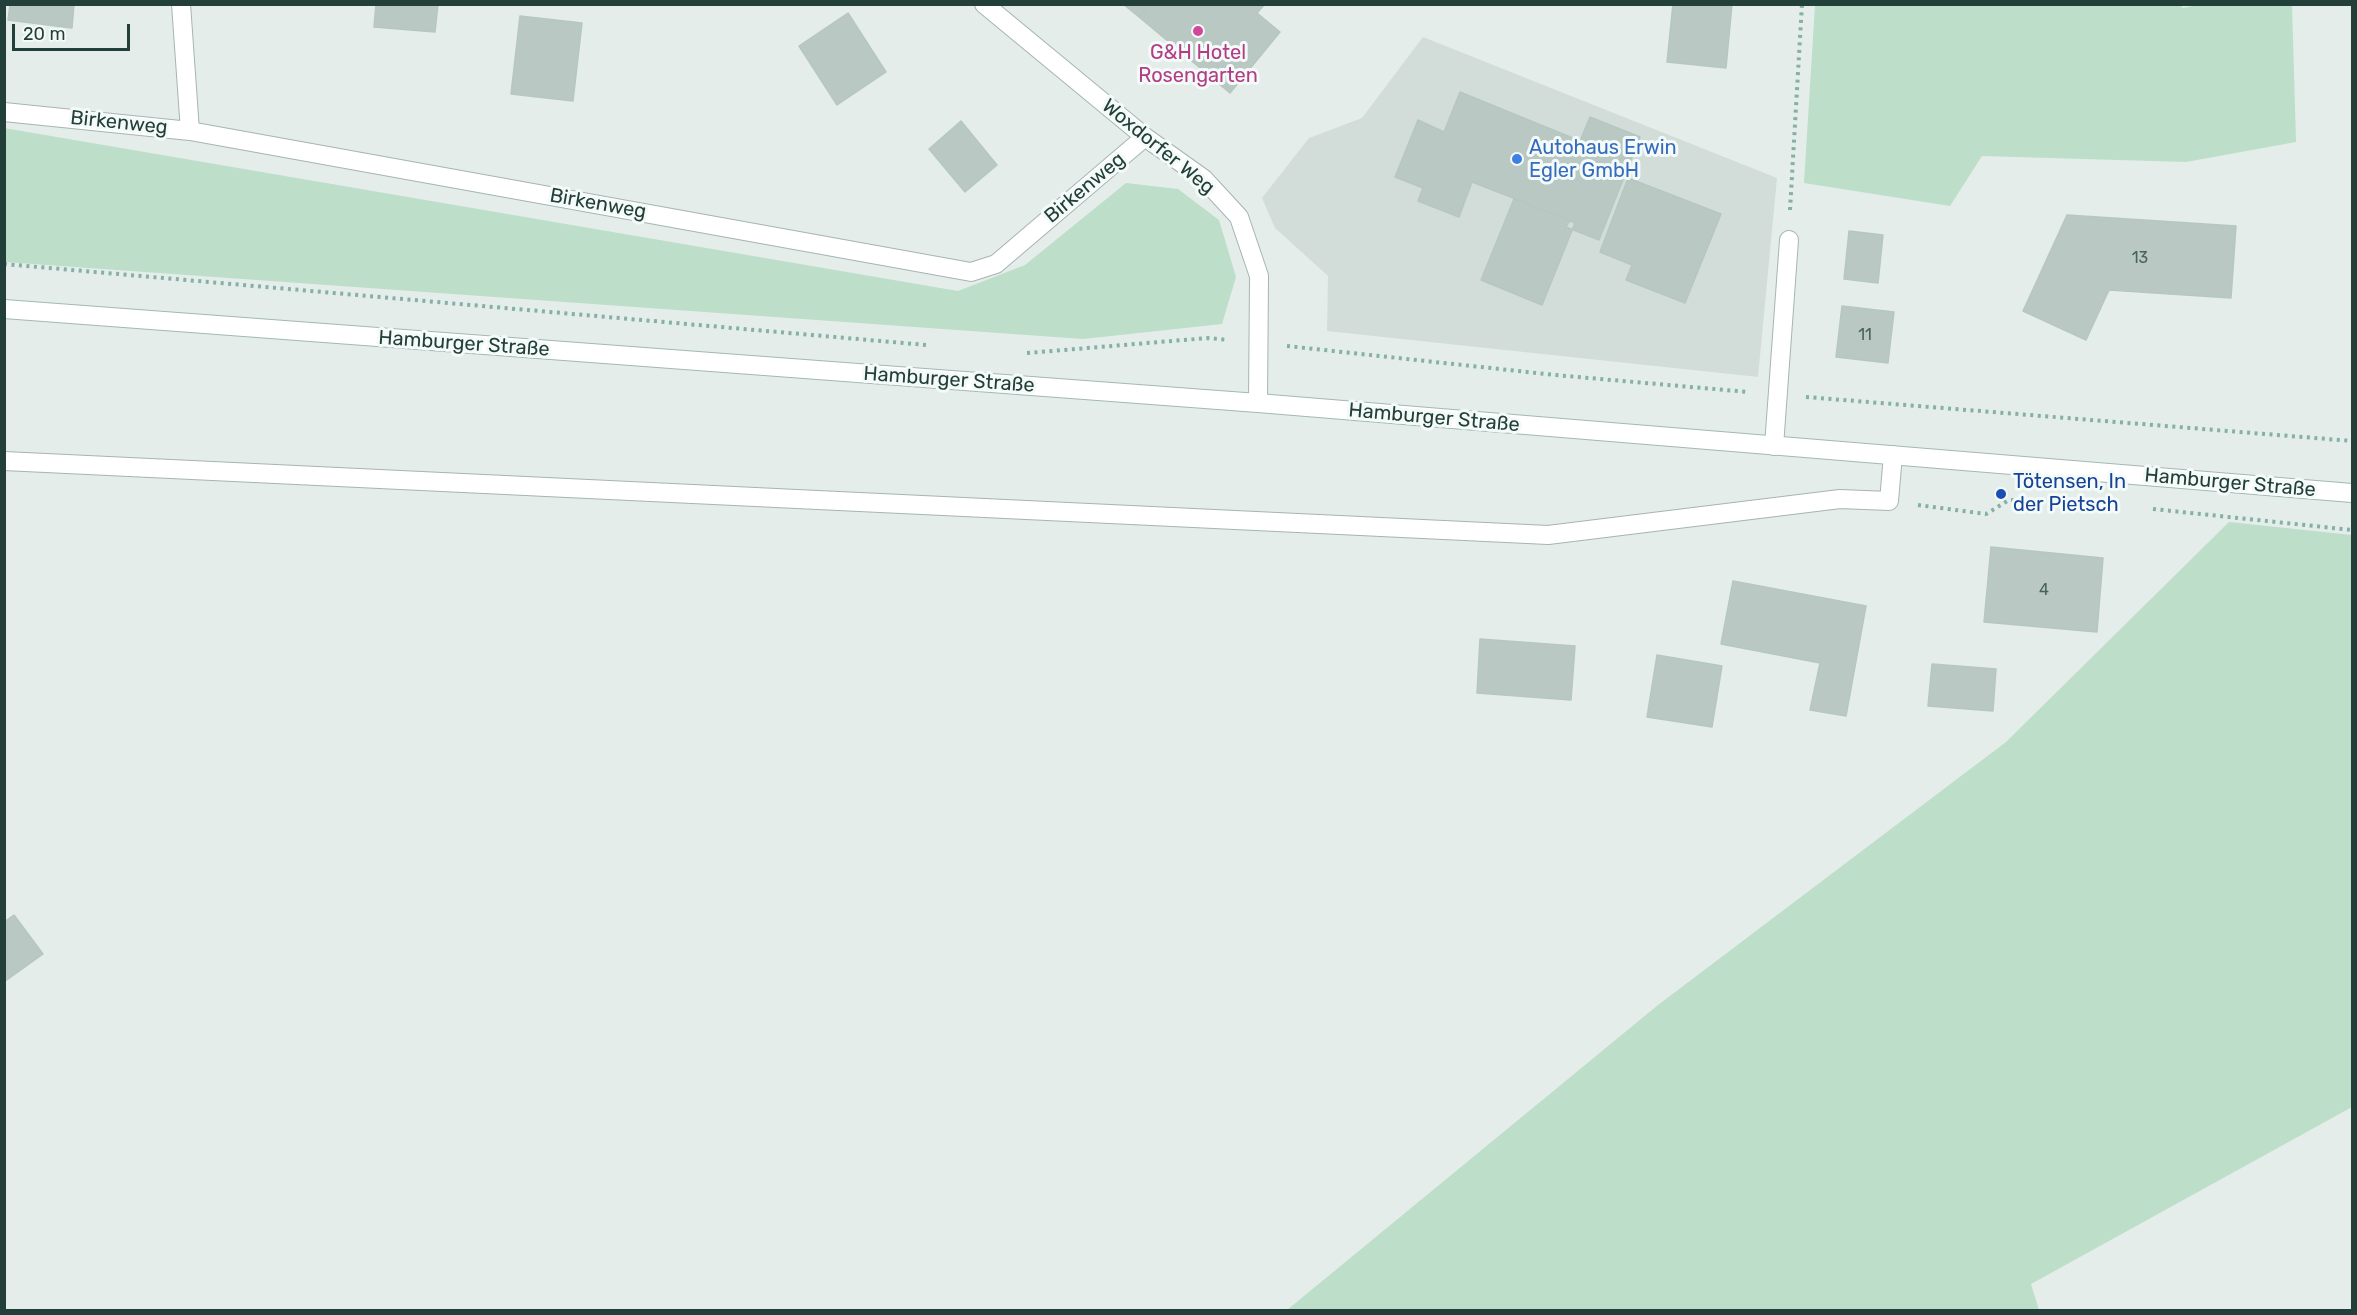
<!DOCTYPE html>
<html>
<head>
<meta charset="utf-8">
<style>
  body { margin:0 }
  #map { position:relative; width:2357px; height:1315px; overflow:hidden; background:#e4edea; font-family:Rubik,sans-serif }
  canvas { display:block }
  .frame { position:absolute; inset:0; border:6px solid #233f3a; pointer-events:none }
  .scale { position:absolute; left:12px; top:24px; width:118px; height:27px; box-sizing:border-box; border:3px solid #233f3a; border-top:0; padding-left:8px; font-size:18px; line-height:21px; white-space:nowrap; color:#233f3a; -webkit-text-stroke:4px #f4faf7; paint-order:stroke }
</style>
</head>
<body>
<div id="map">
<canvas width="2357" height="1315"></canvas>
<div class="frame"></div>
<div class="scale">20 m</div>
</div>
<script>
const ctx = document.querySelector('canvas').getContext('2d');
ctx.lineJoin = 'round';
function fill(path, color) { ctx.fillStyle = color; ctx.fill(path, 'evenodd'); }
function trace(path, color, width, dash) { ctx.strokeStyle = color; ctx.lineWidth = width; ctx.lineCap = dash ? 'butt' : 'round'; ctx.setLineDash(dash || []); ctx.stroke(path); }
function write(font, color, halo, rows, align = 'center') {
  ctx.font = font + ' Rubik,sans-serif'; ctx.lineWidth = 6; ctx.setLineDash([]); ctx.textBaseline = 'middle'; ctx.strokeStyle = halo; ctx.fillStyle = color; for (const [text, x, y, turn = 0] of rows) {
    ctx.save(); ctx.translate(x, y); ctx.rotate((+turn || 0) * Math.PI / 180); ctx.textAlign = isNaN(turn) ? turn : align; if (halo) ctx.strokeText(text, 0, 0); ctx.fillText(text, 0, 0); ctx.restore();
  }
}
const built = new Path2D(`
  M 1423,37 L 1777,178 L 1758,377 L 1327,331 L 1328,276 L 1275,228 L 1262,198 L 1309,138 L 1362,118 Z`);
const green = new Path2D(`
  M 2180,5 L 2183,8 L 2203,4 L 2292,5 L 2296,142 L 2186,162 L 1982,156 L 1950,206 L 1804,183 L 1815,5 Z
  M 4,128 L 958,291 L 1025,265 L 1126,183 L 1178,189 L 1219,220 L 1236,277 L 1222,324 L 1083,339 L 5,262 Z
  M 2229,522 L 2352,535 L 2352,1107 L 2031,1284 L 2039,1310 L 1287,1310 L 1658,1005 L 2006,742 Z`);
const building = new Path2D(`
  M 10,4 L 74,4 L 72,28 L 8,20 Z
  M 376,4 L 438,4 L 435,32 L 374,27 Z
  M 1123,4 L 1150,4 L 1139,17 Z
  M 1150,4 L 1265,4 L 1257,13 L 1280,32 L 1230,93 L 1139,17 Z
  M 1673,4 L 1732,4 L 1726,68 L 1667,62 Z
  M 848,13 L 886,72 L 837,105 L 799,46 Z
  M 520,16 L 582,23 L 573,101 L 511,94 Z
  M 1460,92 L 1580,141 L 1590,117 L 1640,137 L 1599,240 L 1566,227 L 1570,220 L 1472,182 L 1459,217 L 1418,201 L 1423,188 L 1395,177 L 1418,120 L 1444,132 Z
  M 961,121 L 997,165 L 965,192 L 929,149 Z
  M 1628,178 L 1721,214 L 1685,303 L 1626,280 L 1632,265 L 1600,252 Z
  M 1514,199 L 1575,223 L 1542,305 L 1481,280 Z
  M 2067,215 L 2236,226 L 2231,298 L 2109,290 L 2086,340 L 2023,311 Z
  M 1849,231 L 1883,235 L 1878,283 L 1844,279 Z
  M 1842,306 L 1894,312 L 1888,363 L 1836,357 Z
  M 1991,547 L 2103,558 L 2097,632 L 1984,622 Z
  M 1733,581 L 1866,606 L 1846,716 L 1810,710 L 1820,663 L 1721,644 Z
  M 1480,639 L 1575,646 L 1571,700 L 1477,693 Z
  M 1657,655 L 1722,666 L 1712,727 L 1647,717 Z
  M 1932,664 L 1996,669 L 1993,711 L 1928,706 Z
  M 14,915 L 43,954 L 4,982 L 4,922 Z`);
const path = new Path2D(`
  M 1790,210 L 1802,4
  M 4,264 L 926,345
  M 1287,346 L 1555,375 L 1748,392
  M 1027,353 L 1208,338 L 1228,340
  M 1806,397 L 2352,441
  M 1918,505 L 1986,514 L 2009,500 L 2080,503
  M 2153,509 L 2352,530`);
const lane = new Path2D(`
  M 1774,446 L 1789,240`);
const street = new Path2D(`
  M 181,4 L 190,131
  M 984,4 L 1145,137 L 1204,179 L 1239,217 L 1259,276 L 1258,403
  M 4,112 L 190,131 L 971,272 L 996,264 L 1145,137
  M 4,461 L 1548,535 L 1840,499 L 1889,501 L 1893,455`);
const secondary = new Path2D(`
  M 4,309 L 1258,403 L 2352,493`);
const markers = [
  [1198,31,6,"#d1479c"],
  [1517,159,6,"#3f7fe0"],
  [2001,494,6,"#1a4fb4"]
];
const numberNames = [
  ["13",2140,258],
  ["11",1865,335],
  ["4",2044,590]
];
const hotelNames = [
  ["G&H Hotel",1198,53],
  ["Rosengarten",1198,76]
];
const streetNames = [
  ["Birkenweg",119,123,6],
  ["Woxdorfer Weg",1158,147,39],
  ["Birkenweg",1085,188,-40],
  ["Birkenweg",598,204,10],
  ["Hamburger Straße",464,344,4],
  ["Hamburger Straße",949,380,4],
  ["Hamburger Straße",1434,418,5],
  ["Hamburger Straße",2230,483,5]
];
const shopNames = [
  ["Autohaus Erwin",1529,148],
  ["Egler GmbH",1529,171]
];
const transitNames = [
  ["Tötensen, In",2013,482],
  ["der Pietsch",2013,505]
];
fill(built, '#d2ddd9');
fill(green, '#bddec9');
fill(building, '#b9c8c3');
trace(building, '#b6c7c1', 1.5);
trace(lane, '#a6b5b2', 20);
trace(street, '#a6b5b2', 20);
trace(secondary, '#a2b9b3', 20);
trace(path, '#85b0a7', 4, [3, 4.5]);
trace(lane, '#fff', 18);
trace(street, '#fff', 18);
trace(secondary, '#fff', 18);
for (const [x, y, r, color] of markers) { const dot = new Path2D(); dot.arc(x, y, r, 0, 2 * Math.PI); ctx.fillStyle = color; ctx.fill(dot); trace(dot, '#f4faf7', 2); }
write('16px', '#48615c', null, numberNames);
write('20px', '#b23c85', '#f4faf7', hotelNames);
write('20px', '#233f3a', '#f4faf7', streetNames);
write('20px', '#366cbe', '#f4faf7', shopNames, 'left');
write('20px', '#164399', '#f4faf7', transitNames, 'left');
</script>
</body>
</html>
